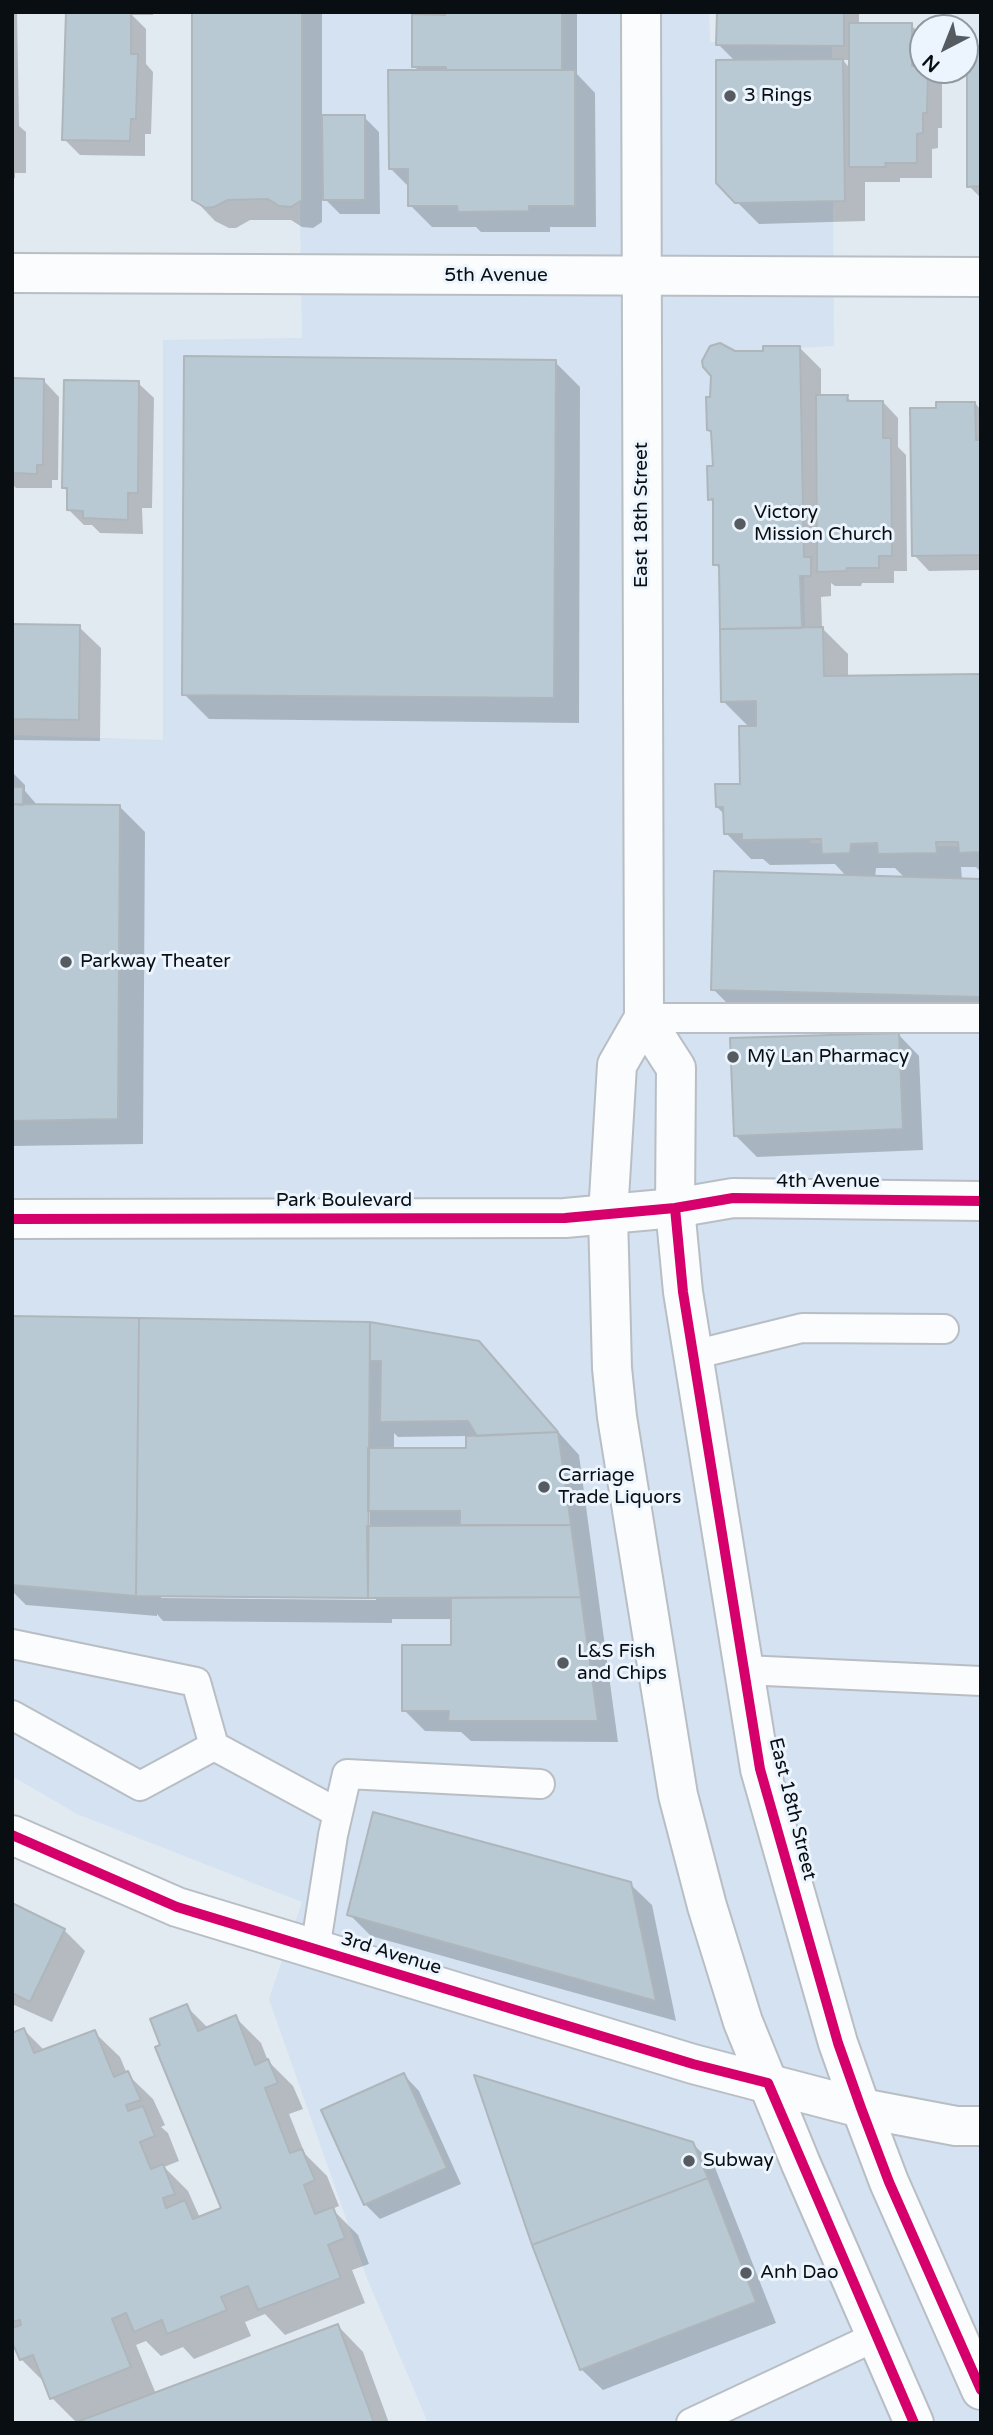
<!DOCTYPE html>
<html>
<head>
<meta charset="utf-8">
<style>
  body { margin:0 }
  #map { position:relative; width:993px; height:2435px; overflow:hidden; background:#e1e9f1; font-family:"Varela Round",sans-serif }
  canvas { display:block }
  .frame { position:absolute; inset:0; border:14px solid #090e13; pointer-events:none }
  .north { position:absolute; left:909px; top:14px; width:70px; height:70px; box-sizing:border-box; background:#ecf5fe; border:2px solid #9199a0; border-radius:50%; rotate:222deg; font-size:19px; font-weight:700; line-height:28px; text-align:center; color:#090e13 }
  .north::after { content:''; display:block; margin:auto; width:24px; height:32px; background:#555b61; clip-path:polygon(50% 0,100% 100%,50% 72%,0 100%) }
</style>
</head>
<body>
<div id="map">
<canvas width="993" height="2435"></canvas>
<div class="frame"></div>
<div class="north">N</div>
</div>
<script>
const ctx = document.querySelector('canvas').getContext('2d');
ctx.lineJoin = 'round';
function fill(path, color) { ctx.fillStyle = color; ctx.fill(path, 'evenodd'); }
function trace(path, color, width, dash) { ctx.strokeStyle = color; ctx.lineWidth = width; ctx.lineCap = dash ? 'butt' : 'round'; ctx.setLineDash(dash || []); ctx.stroke(path); }
function write(font, color, halo, rows, align = 'center') {
  ctx.font = font + ' "Varela Round",sans-serif'; ctx.lineWidth = 6; ctx.setLineDash([]); ctx.textBaseline = 'middle'; ctx.strokeStyle = halo; ctx.fillStyle = color; for (const [text, x, y, turn = 0] of rows) {
    ctx.save(); ctx.translate(x, y); ctx.rotate((+turn || 0) * Math.PI / 180); ctx.textAlign = isNaN(turn) ? turn : align; if (halo) ctx.strokeText(text, 0, 0); ctx.fillText(text, 0, 0); ctx.restore();
  }
}
const built = new Path2D(`
  M 297,12 L 709,12 L 710,42 L 832,43 L 834,346 L 799,348 L 810,843 L 981,847 L 981,2423 L 428,2423 L 367,2278 L 269,1999 L 302,1902 L 77,1814 L 12,1776 L 12,735 L 163,740 L 163,340 L 302,338 Z`);
const shadow = new Path2D(`
  M 12,12 L 17,12 L 19,126 L 26,132 L 26,173 L 15,173 L 15,178 L 12,178 Z
  M 68,12 L 153,12 L 153,15 L 132,15 L 146,29 L 146,64 L 153,72 L 151,134 L 145,134 L 145,156 L 80,155 L 64,139 Z
  M 193,12 L 322,12 L 322,117 L 364,117 L 379,132 L 380,214 L 340,214 L 322,196 L 322,222 L 313,228 L 302,227 L 291,220 L 250,220 L 236,228 L 229,228 L 215,221 L 194,199 Z
  M 433,12 L 577,12 L 577,74 L 595,93 L 596,227 L 550,227 L 550,232 L 481,232 L 476,227 L 432,227 L 410,205 L 410,188 L 390,168 L 420,72 L 414,66 L 437,16 Z
  M 718,12 L 859,12 L 859,25 L 911,25 L 923,37 L 923,70 L 930,70 L 942,83 L 942,128 L 938,128 L 938,148 L 932,149 L 932,178 L 900,178 L 900,182 L 865,182 L 865,221 L 759,224 L 718,183 L 735,61 L 718,44 ZM 843,60 L 850,60 L 850,68 L 847,65 Z
  M 981,48 L 981,198 L 969,186 Z
  M 799,347 L 821,369 L 821,397 L 847,397 L 853,403 L 883,402 L 898,418 L 898,447 L 906,455 L 907,571 L 894,571 L 894,583 L 862,583 L 861,586 L 835,586 L 831,583 L 831,596 L 821,597 L 822,628 L 848,654 L 848,677 L 981,675 L 981,872 L 976,867 L 961,867 L 962,880 L 981,880 L 981,1017 L 735,1011 L 713,989 L 847,877 L 835,864 L 770,865 L 763,859 L 751,859 L 726,833 L 725,815 L 717,807 L 742,786 L 750,728 L 723,701 L 721,570 L 715,564 L 715,504 L 710,499 L 714,468 L 713,434 L 708,430 L 712,399 L 734,353 L 765,353 ZM 876,868 L 895,868 L 905,878 L 875,878 Z
  M 555,362 L 580,387 L 579,723 L 209,719 L 184,694 Z
  M 12,380 L 44,381 L 59,397 L 58,480 L 52,480 L 52,488 L 16,488 L 12,484 Z
  M 138,383 L 154,398 L 152,508 L 142,508 L 143,534 L 100,533 L 92,525 L 84,525 L 69,510 L 69,493 L 63,487 Z
  M 975,403 L 981,410 L 981,570 L 929,571 L 914,555 L 938,409 Z
  M 12,626 L 79,627 L 101,648 L 100,741 L 12,740 Z
  M 12,772 L 25,785 L 25,791 L 38,806 L 119,806 L 145,832 L 143,1144 L 12,1146 Z
  M 898,1034 L 919,1056 L 923,1150 L 757,1157 L 735,1135 Z
  M 12,1317 L 370,1324 L 478,1343 L 579,1455 L 618,1742 L 471,1741 L 461,1732 L 425,1731 L 404,1710 L 453,1647 L 453,1619 L 392,1619 L 392,1623 L 163,1621 L 157,1614 L 157,1616 L 26,1605 L 12,1591 ZM 394,1433 L 398,1437 L 467,1436 L 468,1449 L 394,1449 ZM 367,1503 L 370,1503 L 370,1527 L 367,1527 ZM 161,1594 L 376,1596 L 376,1600 L 161,1598 Z
  M 630,1884 L 652,1905 L 676,2021 L 371,1936 L 349,1914 Z
  M 12,1905 L 64,1930 L 85,1951 L 52,2022 L 12,2004 Z
  M 186,2006 L 208,2028 L 235,2017 L 261,2043 L 268,2061 L 293,2086 L 303,2109 L 289,2114 L 305,2154 L 327,2176 L 339,2206 L 332,2209 L 358,2235 L 369,2264 L 352,2270 L 365,2303 L 285,2335 L 265,2314 L 245,2322 L 251,2336 L 194,2359 L 183,2347 L 161,2356 L 146,2341 L 136,2345 L 156,2394 L 338,2326 L 363,2352 L 389,2423 L 77,2423 L 52,2398 L 46,2384 L 21,2359 L 12,2329 L 12,2035 L 24,2030 L 45,2051 L 94,2032 L 120,2057 L 127,2074 L 153,2099 L 165,2125 L 161,2127 L 168,2133 L 179,2161 L 164,2167 L 188,2191 L 200,2218 L 223,2209 L 163,2046 Z
  M 404,2075 L 419,2091 L 461,2184 L 380,2219 L 365,2204 Z
  M 692,2143 L 714,2165 L 776,2323 L 603,2390 L 581,2369 Z`);
const building = new Path2D(`
  M 66,12 L 131,12 L 131,54 L 138,54 L 136,119 L 131,119 L 130,141 L 62,140 Z
  M 192,12 L 302,12 L 302,200 L 291,207 L 279,206 L 268,199 L 228,200 L 214,207 L 206,208 L 192,200 Z
  M 445,12 L 562,12 L 562,70 L 446,70 L 446,67 L 412,67 L 412,14 L 445,15 Z
  M 717,12 L 844,12 L 844,46 L 716,45 Z
  M 849,23 L 912,23 L 912,66 L 923,66 L 923,70 L 928,70 L 927,113 L 923,113 L 923,133 L 917,134 L 917,163 L 885,163 L 886,167 L 849,167 Z
  M 967,46 L 981,46 L 981,186 L 967,187 Z
  M 843,59 L 845,201 L 735,203 L 716,183 L 716,60 Z
  M 388,70 L 575,70 L 575,206 L 529,206 L 529,211 L 458,212 L 457,206 L 408,206 L 408,169 L 389,169 Z
  M 322,115 L 365,115 L 365,200 L 323,200 Z
  M 720,343 L 735,351 L 763,351 L 763,346 L 800,346 L 804,557 L 811,557 L 811,576 L 800,576 L 802,628 L 720,629 L 719,565 L 713,565 L 713,499 L 708,500 L 707,466 L 713,466 L 711,431 L 707,430 L 706,397 L 710,397 L 711,376 L 703,367 L 702,361 L 710,346 Z
  M 184,356 L 556,360 L 554,698 L 182,695 Z
  M 12,378 L 44,379 L 43,465 L 37,465 L 37,474 L 12,473 Z
  M 64,380 L 139,381 L 138,493 L 128,493 L 128,520 L 83,518 L 83,511 L 67,510 L 67,488 L 62,488 Z
  M 816,395 L 848,395 L 847,401 L 883,401 L 883,438 L 891,438 L 892,556 L 879,556 L 879,568 L 847,568 L 846,571 L 817,572 Z
  M 936,402 L 975,402 L 976,440 L 981,440 L 981,555 L 912,556 L 910,408 L 936,408 Z
  M 12,624 L 80,625 L 79,720 L 12,719 Z
  M 823,627 L 824,676 L 981,674 L 981,852 L 959,853 L 958,842 L 936,842 L 937,853 L 878,854 L 877,843 L 851,844 L 850,853 L 822,854 L 821,839 L 742,840 L 742,834 L 724,834 L 723,807 L 716,807 L 715,784 L 740,784 L 739,726 L 756,726 L 756,701 L 721,702 L 720,629 Z
  M 12,787 L 23,787 L 23,805 L 12,804 Z
  M 12,804 L 120,805 L 118,1119 L 12,1121 Z
  M 714,871 L 981,879 L 981,997 L 711,990 Z
  M 899,1033 L 903,1129 L 734,1136 L 730,1038 Z
  M 12,1316 L 139,1318 L 136,1596 L 12,1585 Z
  M 139,1318 L 370,1322 L 368,1598 L 136,1596 Z
  M 370,1322 L 479,1341 L 558,1432 L 477,1436 L 468,1421 L 380,1422 L 381,1361 L 370,1361 Z
  M 558,1432 L 571,1525 L 460,1525 L 460,1511 L 368,1511 L 368,1448 L 466,1448 L 466,1436 Z
  M 571,1525 L 581,1597 L 368,1598 L 367,1526 Z
  M 581,1597 L 598,1721 L 448,1721 L 449,1711 L 402,1711 L 402,1645 L 451,1645 L 451,1598 Z
  M 373,1812 L 631,1882 L 656,2001 L 347,1915 Z
  M 12,1903 L 65,1929 L 30,2002 L 12,1993 Z
  M 187,2004 L 198,2031 L 236,2015 L 255,2065 L 268,2059 L 278,2083 L 265,2088 L 290,2153 L 302,2149 L 315,2180 L 304,2185 L 315,2214 L 333,2207 L 345,2238 L 328,2245 L 341,2278 L 258,2310 L 248,2286 L 221,2297 L 227,2310 L 167,2334 L 162,2320 L 134,2332 L 126,2313 L 112,2319 L 131,2367 L 50,2399 L 33,2355 L 20,2360 L 12,2342 L 12,2328 L 21,2325 L 20,2320 L 12,2322 L 12,2033 L 24,2028 L 34,2053 L 95,2030 L 114,2077 L 128,2071 L 141,2100 L 126,2105 L 128,2111 L 143,2106 L 155,2136 L 140,2142 L 151,2169 L 163,2164 L 175,2194 L 163,2198 L 166,2208 L 185,2200 L 193,2219 L 221,2208 L 155,2047 L 160,2045 L 150,2019 Z
  M 404,2073 L 447,2168 L 364,2205 L 321,2110 Z
  M 474,2075 L 693,2142 L 708,2178 L 532,2245 Z
  M 708,2178 L 756,2302 L 580,2370 L 532,2245 Z
  M 338,2324 L 374,2423 L 74,2423 Z`);
const service = new Path2D(`
  M 644,1018 L 981,1018
  M 693,1355 L 802,1328 L 944,1329
  M 12,1644 L 196,1682 L 214,1746 L 338,1813
  M 744,1670 L 981,1681
  M 12,1715 L 140,1786 L 214,1746
  M 315,1950 L 333,1835 L 347,1774 L 540,1784
  M 691,2423 L 877,2336`);
const minor = new Path2D(`
  M 12,273 L 981,277
  M 675,1208 L 733,1198 L 981,1201
  M 12,1835 L 177,1907 L 693,2064 L 861,2108 L 956,2126 L 981,2126`);
const tertiary = new Path2D(`
  M 644,1018 L 676,1068 L 675,1208
  M 608,1215 L 617,1065 L 644,1018 L 641,12`);
const secondary = new Path2D(`
  M 608,1215 L 612,1368 L 617,1417 L 678,1795 L 707,1906 L 743,2022 L 801,2164 L 914,2423
  M 12,1219 L 565,1218 L 675,1208 L 683,1292 L 760,1769 L 838,2043 L 861,2108 L 889,2182 L 981,2390`);
const cycleway = new Path2D(`
  M 675,1208 L 683,1292 L 760,1769 L 838,2043 L 861,2108 L 889,2182 L 981,2390
  M 12,1219 L 565,1218 L 675,1208 L 733,1198 L 981,1201
  M 12,1835 L 177,1907 L 693,2064 L 768,2083 L 914,2423`);
const markers = [
  [730,96,7,"#555b61"],
  [740,524,7,"#555b61"],
  [66,962,7,"#555b61"],
  [733,1057,7,"#555b61"],
  [544,1487,7,"#555b61"],
  [563,1663,7,"#555b61"],
  [689,2161,7,"#555b61"],
  [746,2273,7,"#555b61"]
];
const poiNames = [
  ["3 Rings",744,96],
  ["Victory",754,513],
  ["Mission Church",754,535],
  ["Parkway Theater",80,962],
  ["Mỹ Lan Pharmacy",747,1057],
  ["Carriage",558,1476],
  ["Trade Liquors",558,1498],
  ["L&S Fish",577,1652],
  ["and Chips",577,1674],
  ["Subway",703,2161],
  ["Anh Dao",760,2273]
];
const streetNames = [
  ["5th Avenue",496,276],
  ["East 18th Street",642,515,-90],
  ["4th Avenue",828,1182],
  ["Park Boulevard",344,1201],
  ["East 18th Street",792,1809,76],
  ["3rd Avenue",391,1954,17]
];
fill(built, '#d4e2f2');
fill(shadow, '#0003');
fill(building, '#b9c9d3');
trace(building, '#aeb6bb', 2);
trace(service, '#b8bec4', 32);
trace(minor, '#b8bec4', 42);
trace(tertiary, '#b8bec4', 42);
trace(secondary, '#b8bec4', 42);
trace(service, '#fafcfd', 28);
trace(minor, '#fafcfd', 38);
trace(tertiary, '#fafcfd', 38);
trace(secondary, '#fafcfd', 38);
trace(cycleway, '#d6006c', 10);
for (const [x, y, r, color] of markers) { const dot = new Path2D(); dot.arc(x, y, r, 0, 2 * Math.PI); ctx.fillStyle = color; ctx.fill(dot); trace(dot, '#ecf5fe', 2.5); }
write('19px', '#090e13', '#ecf5fe', poiNames, 'left');
write('19px', '#090e13', '#ecf5fe', streetNames);
</script>
</body>
</html>
